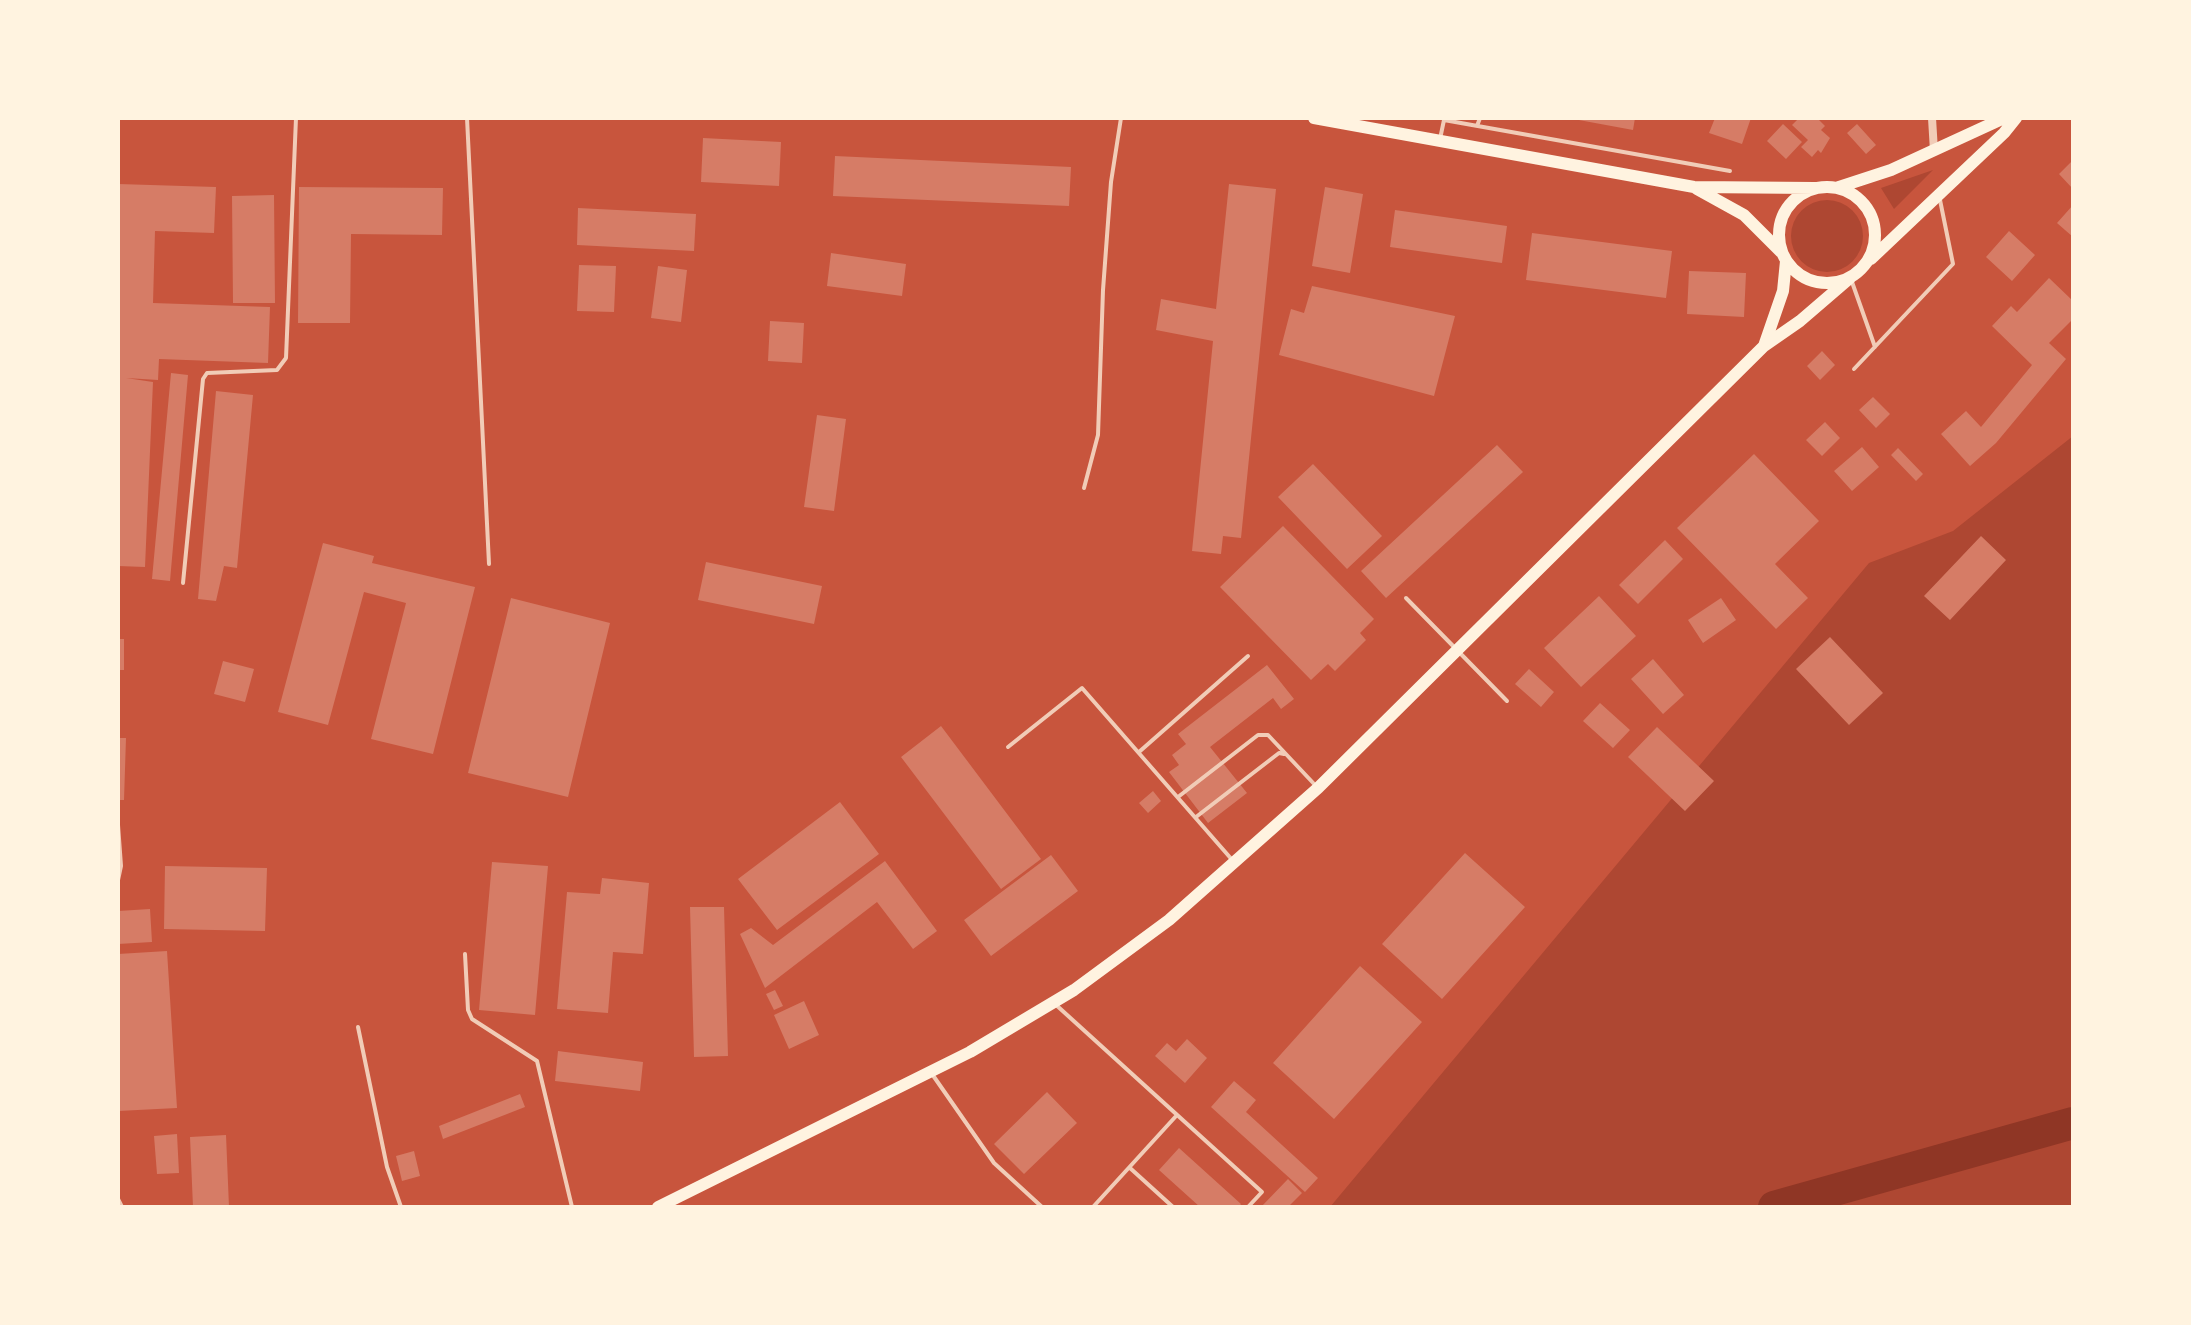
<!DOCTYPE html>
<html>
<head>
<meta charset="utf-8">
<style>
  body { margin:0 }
  #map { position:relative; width:2191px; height:1325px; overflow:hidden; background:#c8553d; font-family:"IBM Plex Sans",sans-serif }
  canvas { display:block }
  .frame { position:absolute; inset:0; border:120px solid #fff3e0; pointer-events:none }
</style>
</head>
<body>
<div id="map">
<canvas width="2191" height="1325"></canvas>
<div class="frame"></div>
</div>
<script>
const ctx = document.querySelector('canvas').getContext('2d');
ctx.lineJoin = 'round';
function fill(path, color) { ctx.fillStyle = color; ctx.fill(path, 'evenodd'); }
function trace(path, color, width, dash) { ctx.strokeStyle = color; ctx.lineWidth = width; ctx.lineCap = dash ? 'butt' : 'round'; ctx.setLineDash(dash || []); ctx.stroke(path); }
const green = new Path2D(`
  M 1933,170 L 1894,209 L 1881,188 Z
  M1791 236a36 36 0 1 1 72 0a36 36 0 1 1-72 0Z
  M 2073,436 L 2073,1207 L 1330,1207 L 1869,563 L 1953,531 Z`);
const river = new Path2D(`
  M 1774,1207 L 2073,1123`);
const building = new Path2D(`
  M 1568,118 L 1635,118 L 1633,130 Z
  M 1715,118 L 1751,118 L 1742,144 L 1709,133 Z
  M 1799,118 L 1817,118 L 1825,126 L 1821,130 L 1830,138 L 1821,153 L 1818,150 L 1812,157 L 1801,147 L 1808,140 L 1792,125 Z
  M 1783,124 L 1802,142 L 1786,159 L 1767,141 Z
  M 1857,124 L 1876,145 L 1866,154 L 1847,133 Z
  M 703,138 L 781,142 L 779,186 L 701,182 Z
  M 835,156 L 1071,167 L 1069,206 L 833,196 Z
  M 2073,160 L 2073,189 L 2059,174 Z
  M 118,184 L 216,187 L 214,233 L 155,231 L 153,303 L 270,307 L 268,363 L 159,359 L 158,380 L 126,378 L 153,382 L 145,567 L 118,566 Z
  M 1229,184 L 1276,189 L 1241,538 L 1223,536 L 1221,554 L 1192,551 L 1213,341 L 1156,330 L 1161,299 L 1216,309 Z
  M 299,187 L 443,188 L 442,235 L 351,234 L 350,323 L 298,323 Z
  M 1325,187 L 1363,194 L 1350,273 L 1312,266 Z
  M 274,195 L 275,303 L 233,303 L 232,196 Z
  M 2073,205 L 2073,237 L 2057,223 Z
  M 578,208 L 696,214 L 694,251 L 577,245 Z
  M 1395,210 L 1507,226 L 1502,263 L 1390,247 Z
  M 2009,231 L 2035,255 L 2012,281 L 1986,257 Z
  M 1532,233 L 1672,251 L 1666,298 L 1526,280 Z
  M 831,253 L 906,264 L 902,296 L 827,286 Z
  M 579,265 L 616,266 L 614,312 L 577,311 Z
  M 658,266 L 687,270 L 681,322 L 651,318 Z
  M 1689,271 L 1746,273 L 1744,317 L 1687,314 Z
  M 2049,278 L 2073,301 L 2073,319 L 2049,343 L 2066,359 L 1996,443 L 1970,466 L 1941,434 L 1966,411 L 1981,427 L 2032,365 L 1992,326 L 2011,306 L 2017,312 Z
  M 1312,286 L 1455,316 L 1434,396 L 1279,355 L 1291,309 L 1304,313 Z
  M 770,321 L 804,323 L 802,363 L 768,361 Z
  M 1822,351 L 1835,365 L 1820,380 L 1807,366 Z
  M 171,373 L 188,375 L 170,581 L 152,579 Z
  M 216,391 L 253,395 L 237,568 L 224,566 L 216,601 L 198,599 Z
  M 1873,397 L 1890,414 L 1876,428 L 1859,410 Z
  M 817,415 L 846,419 L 834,511 L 804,507 Z
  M 1825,422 L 1840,438 L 1822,456 L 1806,440 Z
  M 1497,445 L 1523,472 L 1386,598 L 1361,571 Z
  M 1862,447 L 1879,467 L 1852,491 L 1834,471 Z
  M 1898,448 L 1923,474 L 1916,481 L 1891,455 Z
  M 1754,454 L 1819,521 L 1775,564 L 1808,598 L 1776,629 L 1677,528 Z
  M 1313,464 L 1382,536 L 1347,569 L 1278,497 Z
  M 1283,526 L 1374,619 L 1360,633 L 1366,640 L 1335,671 L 1328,664 L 1311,680 L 1220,587 Z
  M 1981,536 L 2006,560 L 1950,620 L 1924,596 Z
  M 1665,540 L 1683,559 L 1638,604 L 1619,585 Z
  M 323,543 L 374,556 L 372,563 L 475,587 L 433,754 L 371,739 L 406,603 L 364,592 L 328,725 L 278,712 Z
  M 706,562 L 822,586 L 814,624 L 698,600 Z
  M 1599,596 L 1636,636 L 1581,687 L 1544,648 Z
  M 511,598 L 610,623 L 568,797 L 468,773 Z
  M 1721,598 L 1736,620 L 1703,643 L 1688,620 Z
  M 1830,637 L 1883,693 L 1849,725 L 1796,669 Z
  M 118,639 L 124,639 L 124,670 L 118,670 Z
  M 1653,659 L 1684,695 L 1663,714 L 1631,679 Z
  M 223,661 L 254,669 L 245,702 L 214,694 Z
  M 1267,665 L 1294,699 L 1281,709 L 1273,698 L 1210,747 L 1247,793 L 1208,823 L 1169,772 L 1179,765 L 1172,755 L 1186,744 L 1178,734 Z
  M 1529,669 L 1554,692 L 1541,707 L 1515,684 Z
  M 1600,703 L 1630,730 L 1613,748 L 1583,721 Z
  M 941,726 L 1041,859 L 1001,889 L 901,757 Z
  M 1657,727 L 1714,781 L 1685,811 L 1628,757 Z
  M 118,738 L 126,738 L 124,800 L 118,800 Z
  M 1153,791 L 1161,801 L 1148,813 L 1139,803 Z
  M 840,802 L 879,854 L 777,930 L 738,879 Z
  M 1465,853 L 1525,907 L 1442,999 L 1382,944 Z
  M 1051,855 L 1078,891 L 991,956 L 964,920 Z
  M 885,861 L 937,931 L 913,949 L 877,902 L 765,988 L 740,934 L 751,928 L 773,945 Z
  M 492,862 L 548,866 L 535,1015 L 479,1010 Z
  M 165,866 L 267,868 L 265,931 L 164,929 Z
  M 602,878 L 649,883 L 643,954 L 613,952 L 608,1013 L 557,1009 L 567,892 L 600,894 Z
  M 690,907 L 724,907 L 728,1056 L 694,1057 Z
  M 150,909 L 152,942 L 118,944 L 118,911 Z
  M 167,951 L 177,1108 L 118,1111 L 118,954 Z
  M 1360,966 L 1422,1022 L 1334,1119 L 1273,1063 Z
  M 775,990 L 783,1006 L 774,1010 L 766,994 Z
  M 804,1001 L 819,1035 L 789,1049 L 774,1015 Z
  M 1187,1039 L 1207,1058 L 1185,1083 L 1155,1056 L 1167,1043 L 1176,1051 Z
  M 558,1051 L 643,1062 L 640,1091 L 555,1081 Z
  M 1234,1081 L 1256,1100 L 1246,1112 L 1318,1178 L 1305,1192 L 1211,1107 Z
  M 1047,1092 L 1077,1123 L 1024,1174 L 994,1144 Z
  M 520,1094 L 525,1107 L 443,1139 L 439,1126 Z
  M 177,1134 L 179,1173 L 157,1174 L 154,1136 Z
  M 226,1135 L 229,1207 L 193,1207 L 190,1137 Z
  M 1179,1148 L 1241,1204 L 1239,1207 L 1200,1207 L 1159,1170 Z
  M 414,1151 L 420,1176 L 402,1181 L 396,1156 Z
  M 1288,1179 L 1302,1193 L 1288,1207 L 1261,1207 Z`);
const service = new Path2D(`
  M 467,118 L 489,564
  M 1444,120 L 1730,171
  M 1477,126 L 1480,118
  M 1440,139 L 1444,120
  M 1852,282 L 1875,347
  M 1854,369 L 1953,264 L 1940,200
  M 1084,488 L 1098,435 L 1103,290 L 1111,182 L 1121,118
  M 183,583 L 203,379 L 207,373 L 277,370 L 286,358 L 296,118
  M 1406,598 L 1507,701
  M 1008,747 L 1082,688 L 1234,862
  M 1139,752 L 1248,656
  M 1178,797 L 1258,735 L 1268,735 L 1316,786
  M 1196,817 L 1279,753 L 1284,754
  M 118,825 L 121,866 L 118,880
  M 465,954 L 468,1010 L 472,1019 L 537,1061 L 572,1207
  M 1055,1004 L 1262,1192 L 1248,1207
  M 358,1027 L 387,1167 L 401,1207
  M 932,1074 L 994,1163 L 1042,1207
  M 1130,1168 L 1173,1207
  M 118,1199 L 122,1207
  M 1093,1207 L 1177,1115`);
const minor = new Path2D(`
  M 1932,118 L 1934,151`);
const secondary = new Path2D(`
  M 1314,118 L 1694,187 L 1814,188
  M1779 235a48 48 0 1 1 96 0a48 48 0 1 1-96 0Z
  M 1839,187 L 1891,170 L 2004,118
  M 1697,189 L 1744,215 L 1781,252
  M 1871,259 L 2004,133 L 2016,118
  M 1764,346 L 1783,291 L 1786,261
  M 658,1207 L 970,1052 L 1074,990 L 1169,920 L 1318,788 L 1764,346 L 1800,321 L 1850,278`);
fill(green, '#ae4732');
trace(river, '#8f3625', 32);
fill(building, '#d67c66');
trace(service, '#f1ccb7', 4);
trace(minor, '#f1ccb7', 8);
trace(secondary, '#fff3e0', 12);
</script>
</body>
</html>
